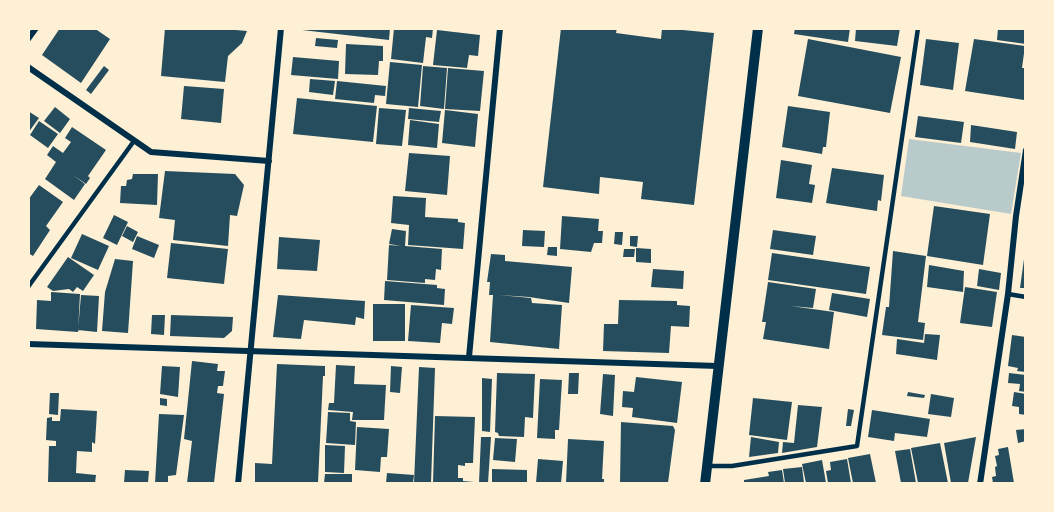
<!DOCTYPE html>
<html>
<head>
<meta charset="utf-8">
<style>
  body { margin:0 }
  #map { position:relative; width:1054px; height:512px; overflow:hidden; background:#fdf0d5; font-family:Cabin,sans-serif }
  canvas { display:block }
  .frame { position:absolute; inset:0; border:30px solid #fdf0d5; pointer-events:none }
</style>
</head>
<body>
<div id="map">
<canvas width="1054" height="512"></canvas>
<div class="frame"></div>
</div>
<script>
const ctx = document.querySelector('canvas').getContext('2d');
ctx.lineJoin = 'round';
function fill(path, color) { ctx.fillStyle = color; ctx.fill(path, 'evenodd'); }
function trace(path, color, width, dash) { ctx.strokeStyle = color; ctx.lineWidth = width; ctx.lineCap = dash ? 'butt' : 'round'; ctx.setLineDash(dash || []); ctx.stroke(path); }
const green = new Path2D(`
  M 909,139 L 1021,153 L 1011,214 L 901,196 Z`);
const building = new Path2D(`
  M 60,28 L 94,28 L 110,39 L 81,83 L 42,55 Z
  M 165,28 L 213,28 L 247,31 L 242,43 L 228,56 L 225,82 L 161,76 Z
  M 302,28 L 390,28 L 389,40 L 302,30 Z
  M 394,28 L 433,28 L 432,38 L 426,37 L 423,63 L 391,59 Z
  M 561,28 L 617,28 L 616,33 L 661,39 L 662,28 L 714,33 L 694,205 L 641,199 L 643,182 L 600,177 L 599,194 L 543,187 Z
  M 795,28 L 850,28 L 848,42 L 794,34 Z
  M 856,28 L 900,28 L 897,46 L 855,41 Z
  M 998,28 L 1026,28 L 1026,44 L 997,40 Z
  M 437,30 L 480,35 L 478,56 L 469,55 L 467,68 L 433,65 Z
  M 316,38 L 338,40 L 337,48 L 315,46 Z
  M 808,39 L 901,57 L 890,113 L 798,96 Z
  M 926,39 L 959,43 L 953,90 L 920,85 Z
  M 974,39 L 1025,46 L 1022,68 L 1026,68 L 1024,100 L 965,91 Z
  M 346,44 L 383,46 L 383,61 L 379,61 L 378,75 L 345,74 Z
  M 293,57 L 339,61 L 338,79 L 291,75 Z
  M 390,62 L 422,65 L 418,107 L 386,104 Z
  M 104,66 L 109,70 L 91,94 L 86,90 Z
  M 423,66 L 447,68 L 444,109 L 420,106 Z
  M 448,68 L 484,71 L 480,111 L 445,109 Z
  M 310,79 L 335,81 L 333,95 L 309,92 Z
  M 337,81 L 386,86 L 385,96 L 375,95 L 374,103 L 335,99 Z
  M 184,86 L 224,89 L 221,123 L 181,119 Z
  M 297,98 L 377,106 L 373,142 L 293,134 Z
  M 788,106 L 830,112 L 826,147 L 823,147 L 822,154 L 782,147 Z
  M 55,107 L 70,119 L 60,133 L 44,121 Z
  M 379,108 L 406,110 L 402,146 L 376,144 Z
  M 409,108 L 441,111 L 439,122 L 408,119 Z
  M 445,110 L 478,114 L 475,147 L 442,143 Z
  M 28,111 L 39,118 L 28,133 Z
  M 918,116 L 964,122 L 961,143 L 915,137 Z
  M 410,120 L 439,124 L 437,148 L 408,145 Z
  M 39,121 L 58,134 L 48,148 L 30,135 Z
  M 971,125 L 1017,132 L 1015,149 L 970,142 Z
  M 72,127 L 106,150 L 88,176 L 90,178 L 86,184 L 73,175 L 85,184 L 74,200 L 45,179 L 56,162 L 47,155 L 53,146 L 63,153 L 71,142 L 65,138 Z
  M 409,153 L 450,156 L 447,195 L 405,191 Z
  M 781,160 L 812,165 L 809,184 L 815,185 L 812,203 L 776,198 Z
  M 832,168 L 884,175 L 881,201 L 878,200 L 877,211 L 826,203 Z
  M 165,171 L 235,174 L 244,185 L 237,216 L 230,215 L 228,246 L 173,240 L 175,220 L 159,218 Z
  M 133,174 L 158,174 L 157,205 L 120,203 L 121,186 L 126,186 L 127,180 L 132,179 Z
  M 39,185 L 63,202 L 46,226 L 50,230 L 33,256 L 28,253 L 28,200 Z
  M 393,196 L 426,198 L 425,217 L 458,219 L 458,222 L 465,223 L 463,249 L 408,245 L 409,225 L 391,223 Z
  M 934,206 L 990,214 L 983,265 L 927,256 Z
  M 114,215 L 128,222 L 117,245 L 103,238 Z
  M 562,216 L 599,219 L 598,231 L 603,231 L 602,243 L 594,243 L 591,252 L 560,249 Z
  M 127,226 L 138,232 L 133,242 L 122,236 Z
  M 392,229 L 406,231 L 405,246 L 442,249 L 441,270 L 436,269 L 435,280 L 425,279 L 425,283 L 387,280 L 389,245 L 401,246 L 389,244 Z
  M 523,230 L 545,231 L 544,247 L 522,246 Z
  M 773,230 L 816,236 L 813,255 L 770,249 Z
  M 615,232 L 623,232 L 622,245 L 614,244 Z
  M 82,234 L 109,246 L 98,270 L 71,258 Z
  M 137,236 L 159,245 L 154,258 L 132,249 Z
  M 630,236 L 638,236 L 637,247 L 630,246 Z
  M 279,237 L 320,240 L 317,271 L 277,269 Z
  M 171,243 L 228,249 L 224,284 L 167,278 Z
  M 548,247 L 557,247 L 557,256 L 547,255 Z
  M 636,248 L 651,249 L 651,263 L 636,262 Z
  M 624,249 L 635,249 L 634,257 L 623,257 Z
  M 893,251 L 926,256 L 918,322 L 925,323 L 923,340 L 882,335 L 886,307 L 889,307 Z
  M 772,253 L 870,267 L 866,294 L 768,280 Z
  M 491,254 L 505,255 L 505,261 L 572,267 L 569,303 L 529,297 L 499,295 L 531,298 L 532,303 L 562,305 L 559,349 L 490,342 L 493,295 L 489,295 L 490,282 L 487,282 Z
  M 68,257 L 94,275 L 83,291 L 77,287 L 73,292 L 69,289 L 53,291 L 47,287 Z
  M 115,259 L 133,261 L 128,333 L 102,331 L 105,292 Z
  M 1024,259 L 1026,259 L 1026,288 L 1020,288 Z
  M 929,265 L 964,271 L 963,292 L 927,287 Z
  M 653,269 L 684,271 L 683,289 L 651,287 Z
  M 979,269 L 1001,273 L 999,290 L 977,286 Z
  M 385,281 L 437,285 L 437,288 L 445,289 L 444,305 L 384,300 Z
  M 768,282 L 816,289 L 813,308 L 791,306 L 834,312 L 829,349 L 763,339 L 766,322 L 762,322 Z
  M 965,287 L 997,292 L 992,327 L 960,323 Z
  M 51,292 L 80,294 L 78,332 L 36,329 L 37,300 L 51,301 Z
  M 832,293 L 870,299 L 867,317 L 829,310 Z
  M 81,295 L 99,296 L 97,332 L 78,330 Z
  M 278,295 L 365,301 L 364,319 L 356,317 L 355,325 L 304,320 L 301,339 L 273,337 Z
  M 619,300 L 677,301 L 677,305 L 690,306 L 689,327 L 671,326 L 669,353 L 603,351 L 604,324 L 618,324 Z
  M 373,304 L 405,304 L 405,341 L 373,341 Z
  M 411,305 L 454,308 L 452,324 L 442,323 L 440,343 L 408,341 Z
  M 152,315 L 165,315 L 164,335 L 151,334 Z
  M 171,315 L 233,317 L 232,331 L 224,338 L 170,336 Z
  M 925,334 L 940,335 L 937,360 L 896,354 L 897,339 L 924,343 Z
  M 1012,335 L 1026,337 L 1026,372 L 1017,371 L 1018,368 L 1008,366 Z
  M 192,361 L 218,364 L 217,371 L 225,371 L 223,386 L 218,386 L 217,393 L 224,394 L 214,483 L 187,483 L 192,441 L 184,439 Z
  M 277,364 L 325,366 L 325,376 L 323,376 L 318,483 L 255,483 L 255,463 L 272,464 Z
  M 336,365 L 355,366 L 354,384 L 386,385 L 384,420 L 352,420 L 353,412 L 328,410 L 329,403 L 334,403 Z
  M 162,366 L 180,367 L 178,397 L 160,394 Z
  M 391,366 L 402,367 L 400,393 L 390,392 Z
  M 419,367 L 435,368 L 431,483 L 414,483 Z
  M 497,373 L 535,374 L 533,418 L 525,417 L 524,437 L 499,436 L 498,433 L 495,432 Z
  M 569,373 L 579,373 L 578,394 L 568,394 Z
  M 1009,373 L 1026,375 L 1026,392 L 1019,391 L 1020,384 L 1008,383 Z
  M 603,374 L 615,375 L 613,416 L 600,414 Z
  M 636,377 L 682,382 L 677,423 L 632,417 L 633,408 L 622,407 L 623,391 L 634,392 Z
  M 482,378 L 492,379 L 490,432 L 482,431 Z
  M 540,379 L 562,380 L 559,430 L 555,430 L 555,439 L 537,438 Z
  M 908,392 L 925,395 L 924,398 L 907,396 Z
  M 1014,392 L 1026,394 L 1026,415 L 1019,414 L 1019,407 L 1012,406 Z
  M 50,393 L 59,393 L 58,415 L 49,414 Z
  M 931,394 L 954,398 L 951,417 L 928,414 Z
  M 160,398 L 167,399 L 167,406 L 160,405 Z
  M 753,398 L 792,402 L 787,440 L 749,435 Z
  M 798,405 L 822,407 L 817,447 L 782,453 L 783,442 L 794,443 Z
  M 61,409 L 97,411 L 95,444 L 92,442 L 92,452 L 77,451 L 76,473 L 96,475 L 95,483 L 48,483 L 49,446 L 56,446 L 56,441 L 46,440 L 47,418 L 52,417 L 52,421 L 60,421 Z
  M 848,409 L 854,410 L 851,426 L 846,426 Z
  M 872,410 L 930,419 L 927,437 L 895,433 L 894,441 L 868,437 Z
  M 328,412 L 350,413 L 350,421 L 356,422 L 355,445 L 326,443 Z
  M 159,414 L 184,415 L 176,475 L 168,476 L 168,483 L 155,483 Z
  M 435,416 L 475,417 L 473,463 L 465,463 L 465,466 L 458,465 L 458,478 L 463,478 L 463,481 L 474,482 L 474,483 L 433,483 Z
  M 621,422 L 673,426 L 675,430 L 668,483 L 620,483 Z
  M 357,427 L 389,429 L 387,457 L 381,457 L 380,472 L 355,470 Z
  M 1026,429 L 1026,441 L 1018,443 L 1016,430 Z
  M 481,437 L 491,437 L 488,483 L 479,483 Z
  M 751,437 L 779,442 L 778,453 L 749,457 Z
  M 976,437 L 968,483 L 951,483 L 944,443 Z
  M 495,438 L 517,439 L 515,462 L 493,460 Z
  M 568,439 L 604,441 L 602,479 L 604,479 L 604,483 L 566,483 Z
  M 940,443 L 948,483 L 918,483 L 911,448 Z
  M 325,445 L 345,446 L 344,473 L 325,472 Z
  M 1008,447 L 1014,483 L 993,483 L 992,477 L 996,476 L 995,467 L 997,466 L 995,456 L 999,455 L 998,449 Z
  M 910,449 L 916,483 L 901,483 L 895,451 Z
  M 870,454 L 876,483 L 853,483 L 848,458 Z
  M 538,459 L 563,461 L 561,483 L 536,483 Z
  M 847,459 L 851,483 L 828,483 L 826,471 L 831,470 L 830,462 Z
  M 822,460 L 826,483 L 806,483 L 802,464 Z
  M 802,467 L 804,483 L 785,483 L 783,469 Z
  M 492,469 L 527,470 L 527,483 L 492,483 Z
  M 125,470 L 149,471 L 148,483 L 124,483 Z
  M 782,470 L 784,483 L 744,483 L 744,480 L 769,476 L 768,472 Z
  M 387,473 L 414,475 L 413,483 L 386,483 Z
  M 325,474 L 352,474 L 352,483 L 324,483 Z`);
const service = new Path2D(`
  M 28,287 L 134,141
  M 1008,294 L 1026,297
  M 707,466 L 732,466 L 857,446 L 918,28`);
const minor = new Path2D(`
  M 28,39 L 36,28
  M 28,67 L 151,152 L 269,161
  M 28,344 L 718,366
  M 469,357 L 500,28
  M 238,484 L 281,28
  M 980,484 L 1008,294 L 1016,216 L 1026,150`);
const tertiary = new Path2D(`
  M 705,484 L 758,28`);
fill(green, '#b9caca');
fill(building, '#264d5e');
trace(service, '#003049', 4.5);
trace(minor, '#003049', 6);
trace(tertiary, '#003049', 10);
</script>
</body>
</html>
